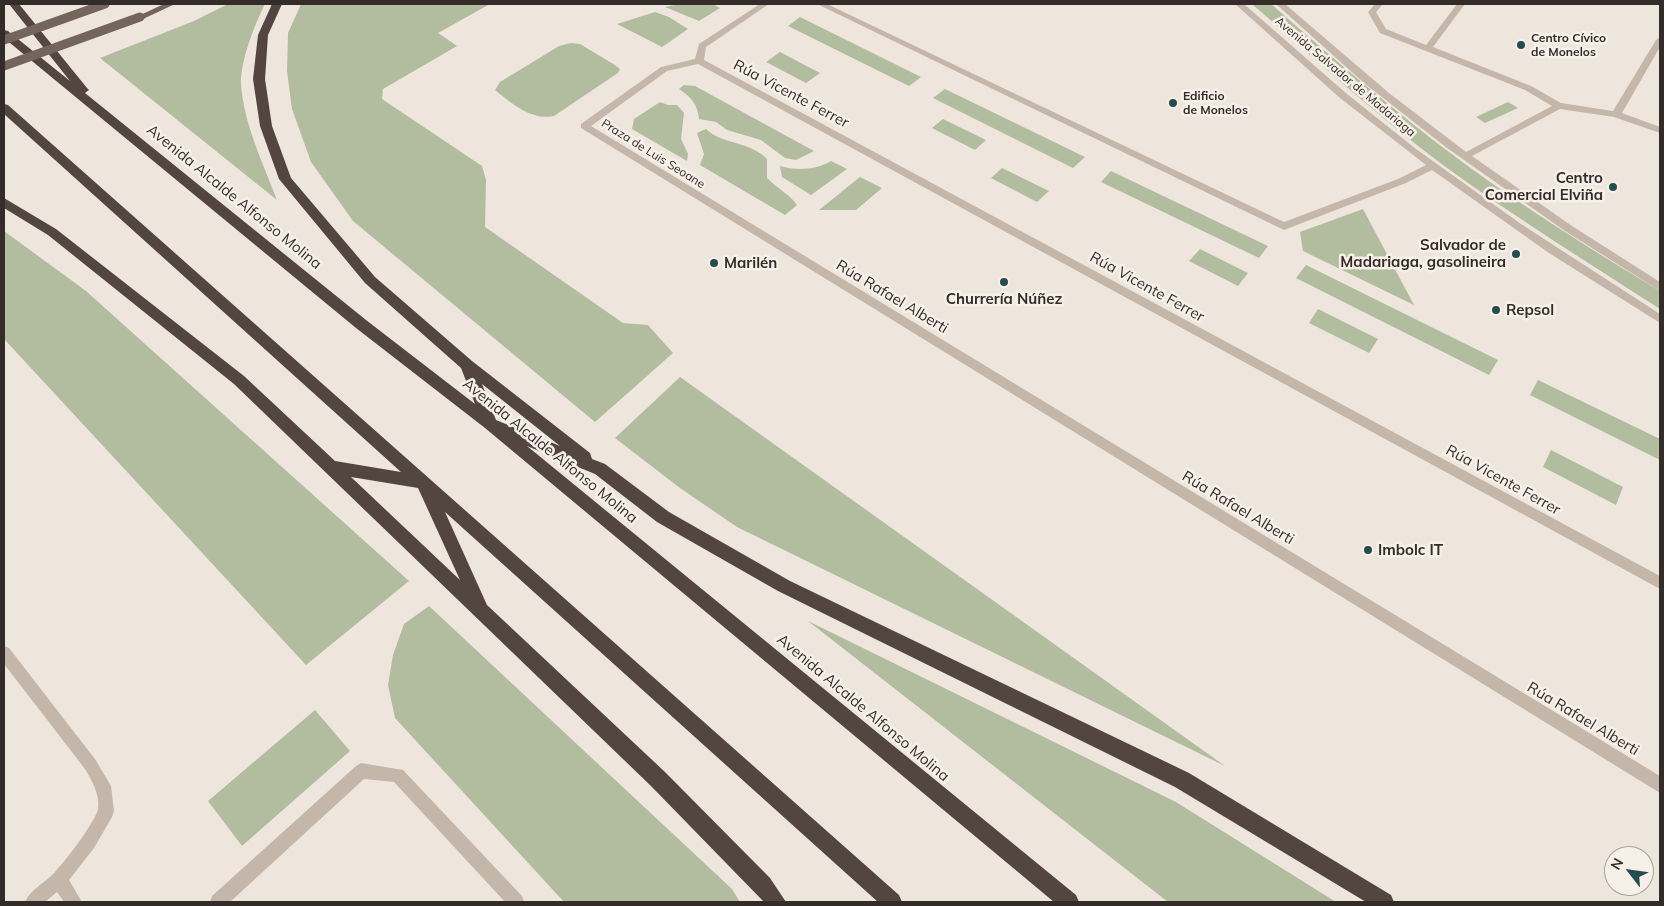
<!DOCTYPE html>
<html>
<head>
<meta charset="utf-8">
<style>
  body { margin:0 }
  #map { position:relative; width:1664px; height:906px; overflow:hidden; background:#eee6dd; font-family:Mulish,sans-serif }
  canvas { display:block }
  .frame { position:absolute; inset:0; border:5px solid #342c29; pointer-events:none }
  .north { position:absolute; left:1604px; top:846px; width:50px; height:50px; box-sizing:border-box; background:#f7f0e8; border:1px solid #a9a29c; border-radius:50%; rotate:300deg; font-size:14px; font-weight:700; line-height:20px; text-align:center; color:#342c29 }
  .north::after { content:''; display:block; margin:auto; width:18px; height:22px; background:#244d4f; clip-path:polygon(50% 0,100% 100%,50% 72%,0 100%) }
</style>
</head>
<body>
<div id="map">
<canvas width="1664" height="906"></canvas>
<div class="frame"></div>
<div class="north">N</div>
</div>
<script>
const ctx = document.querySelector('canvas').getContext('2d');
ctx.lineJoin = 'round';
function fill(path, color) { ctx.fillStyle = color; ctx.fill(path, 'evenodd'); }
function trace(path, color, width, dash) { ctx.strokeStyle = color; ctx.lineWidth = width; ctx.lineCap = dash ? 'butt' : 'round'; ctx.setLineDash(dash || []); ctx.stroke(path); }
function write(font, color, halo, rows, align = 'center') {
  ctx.font = font + ' Mulish,sans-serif'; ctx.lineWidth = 5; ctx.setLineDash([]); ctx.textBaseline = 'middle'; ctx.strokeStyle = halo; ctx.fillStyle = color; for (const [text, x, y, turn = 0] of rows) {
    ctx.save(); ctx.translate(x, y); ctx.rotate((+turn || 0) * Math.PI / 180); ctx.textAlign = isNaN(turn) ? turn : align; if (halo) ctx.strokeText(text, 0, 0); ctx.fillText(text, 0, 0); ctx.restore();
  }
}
const green = new Path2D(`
  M 228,4 L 265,4 C 255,24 240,61 241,85 C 244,124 263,163 277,200 L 100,58 L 194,21 Z
  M 301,4 L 490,4 L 438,33 L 457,46 L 383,89 L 382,99 L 482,166 L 486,180 L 485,227 L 623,323 L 648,325 L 673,353 L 595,422 L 353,221 L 311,162 L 292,109 L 287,71 L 288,33 Z
  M 679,4 L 713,4 L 720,8 L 699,21 L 665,7 Z
  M 1252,4 L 1271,4 C 1333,58 1395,112 1461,161 C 1525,208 1592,250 1660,291 L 1660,309 C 1587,262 1513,216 1443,165 C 1376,115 1314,58 1252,4 Z
  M 655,12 L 669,17 L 688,29 L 662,47 L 617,24 Z
  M 800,17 L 921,77 L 909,86 L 788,26 Z
  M 571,43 L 580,44 L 615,65 L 620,69 L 618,73 L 554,116 C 532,121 511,103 495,90 L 500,82 L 559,46 Z
  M 780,52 L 820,73 L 806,83 L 766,62 Z
  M 684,85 L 695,86 L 814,151 L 796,160 L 785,158 L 761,140 L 727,130 L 716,122 L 699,119 C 698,105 691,97 679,89 Z
  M 945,89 L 1085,157 L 1073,168 L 933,98 Z
  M 660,102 L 668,105 L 677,105 L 684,113 L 681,139 L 688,154 L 687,161 L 632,129 L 634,119 Z
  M 1508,102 L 1518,108 L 1485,123 L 1476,117 Z
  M 943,119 L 986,140 L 975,150 L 932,128 Z
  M 706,129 C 723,145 750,141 767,159 L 767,178 C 777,188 789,194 797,205 L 785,215 L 700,165 L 704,154 L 697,133 Z
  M 831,161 L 847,169 L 811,195 L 782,177 L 780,166 C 797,171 816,170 831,161 Z
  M 1002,168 L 1049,191 L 1037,202 L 991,178 Z
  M 1111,171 L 1268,246 L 1259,258 L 1101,182 Z
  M 860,177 L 882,188 L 856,210 L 819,210 Z
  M 1363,209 L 1414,305 L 1303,251 L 1300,232 Z
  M 4,231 L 86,291 L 409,581 L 306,665 L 4,339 Z
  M 1200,249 L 1248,273 L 1238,286 L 1189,261 Z
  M 1306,265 L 1498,360 L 1489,375 L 1296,278 Z
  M 1318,309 L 1378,339 L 1369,353 L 1309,323 Z
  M 680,377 L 1225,766 L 737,527 L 680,488 L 615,438 Z
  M 1538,380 L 1660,439 L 1660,460 L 1530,395 Z
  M 1551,450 L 1623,487 L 1616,505 L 1543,467 Z
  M 429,606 L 732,889 L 740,902 L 564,902 L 395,718 L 388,685 L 393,655 L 404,624 Z
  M 808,621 L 1176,802 L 1336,902 L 1168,902 Z
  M 315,710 L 350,751 L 242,846 L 208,801 Z`);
const minor = new Path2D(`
  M 760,4 L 769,4 L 706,47 L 704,60 L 1660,576 L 1660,589 L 698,64 L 667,71 L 591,126 L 1660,776 L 1660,793 L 581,128 L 581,124 L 661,67 L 695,59 L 699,44 Z
  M 817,4 L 827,4 L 1284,222 L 1398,179 L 1426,165 L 1340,98 L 1235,4 L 1244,4 L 1347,94 L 1416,149 L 1521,224 L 1660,314 L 1660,323 L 1549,253 L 1432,170 L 1406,183 L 1284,230 Z
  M 1276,4 L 1285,4 L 1389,93 L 1466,152 L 1552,106 L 1525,90 L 1380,33 L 1368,12 L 1375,4 L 1383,4 L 1376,12 L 1386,29 L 1426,45 L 1457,4 L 1465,4 L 1433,47 L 1531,86 L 1561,103 L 1613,111 L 1656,40 L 1660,37 L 1660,47 L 1622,113 L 1660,127 L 1660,133 L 1614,117 L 1560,109 L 1472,156 L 1572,226 L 1660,282 L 1660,291 L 1565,231 L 1447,148 L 1364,83 Z
  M 4,646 L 9,648 L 95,759 L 111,786 L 114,811 L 112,817 L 94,848 L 69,880 L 82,902 L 64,902 L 57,892 L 45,902 L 25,902 C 30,890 43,884 52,875 C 62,866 96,821 98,809 C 100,794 92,781 85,769 L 4,664 Z
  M 361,763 L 403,770 L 522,896 L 524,902 L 505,902 L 394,782 L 364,779 L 230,902 L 210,902 L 212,896 L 356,766 Z`);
const major = new Path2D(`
  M 164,4 L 175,4 L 143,19 L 136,17 Z`);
const highway = new Path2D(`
  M 9,4 L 19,4 L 87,88 L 89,90 L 85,93 L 366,320 L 475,404 L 461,368 L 365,283 L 279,179 L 260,126 L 253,79 L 258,35 L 272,4 L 282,4 L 268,35 L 265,79 L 272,126 L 291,178 L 375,277 L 472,361 L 590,453 L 592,459 L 605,464 L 669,512 L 790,581 L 1189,773 L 1391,895 L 1394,902 L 1366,902 L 1175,787 L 778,591 L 657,522 L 595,474 L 527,446 L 1076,895 L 1079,902 L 1054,902 L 485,428 L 356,328 L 4,38 L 4,30 L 8,31 L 70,81 ZM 482,384 L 560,446 L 496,420 Z
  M 4,104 L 8,105 L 899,895 L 902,902 L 878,902 L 445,512 L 487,605 L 665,772 L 770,878 L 786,902 L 764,902 L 651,786 L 234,384 L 48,235 L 4,208 L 4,198 L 56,229 L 244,376 L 335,461 L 401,472 L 4,114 ZM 351,477 L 418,488 L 460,580 Z`);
const majorBridge = new Path2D(`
  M 4,40 L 105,4
  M 4,66 L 140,17`);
const markers = [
  [1521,45,5,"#244d4f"],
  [1173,103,5,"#244d4f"],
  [1613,187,5,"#244d4f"],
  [1516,254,5,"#244d4f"],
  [714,263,5,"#244d4f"],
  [1004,282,5,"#244d4f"],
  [1496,310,5,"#244d4f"],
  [1368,550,5,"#244d4f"]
];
const farPoinames = [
  ["Centro Cívico",1531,38],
  ["de Monelos",1531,52],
  ["Edificio",1183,96],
  ["de Monelos",1183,110]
];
const farStreetnames = [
  ["Avenida Salvador de Madariaga",1345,77,40],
  ["Praza de Luis Seoane",653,154,32]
];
const streetNames = [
  ["Rúa Vicente Ferrer",791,94,28],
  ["Avenida Alcalde Alfonso Molina",234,197,39],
  ["Rúa Vicente Ferrer",1147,287,29],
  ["Rúa Rafael Alberti",892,297,31],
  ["Avenida Alcalde Alfonso Molina",550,451,39],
  ["Rúa Vicente Ferrer",1503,480,29],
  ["Rúa Rafael Alberti",1238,508,31],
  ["Avenida Alcalde Alfonso Molina",863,708,40],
  ["Rúa Rafael Alberti",1583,719,31]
];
const poiNames = [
  ["Centro",1603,178,"right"],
  ["Comercial Elviña",1603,195,"right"],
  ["Salvador de",1506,245,"right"],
  ["Madariaga, gasolineira",1506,262,"right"],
  ["Marilén",724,263],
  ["Churrería Núñez",1004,299,"center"],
  ["Repsol",1506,310],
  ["Imbolc IT",1378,550]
];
fill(green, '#b2bc9f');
fill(minor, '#c5b6aa');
fill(major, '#73645c');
fill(highway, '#534641');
trace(majorBridge, '#73645c', 9);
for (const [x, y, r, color] of markers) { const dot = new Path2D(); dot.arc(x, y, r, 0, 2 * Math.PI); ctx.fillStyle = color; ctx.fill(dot); trace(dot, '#f7f0e8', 2); }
write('bold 12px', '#342c29', '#f7f0e8', farPoinames, 'left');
write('12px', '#342c29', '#f7f0e8', farStreetnames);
write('15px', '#342c29', '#f7f0e8', streetNames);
write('bold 15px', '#342c29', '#f7f0e8', poiNames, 'left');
</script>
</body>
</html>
